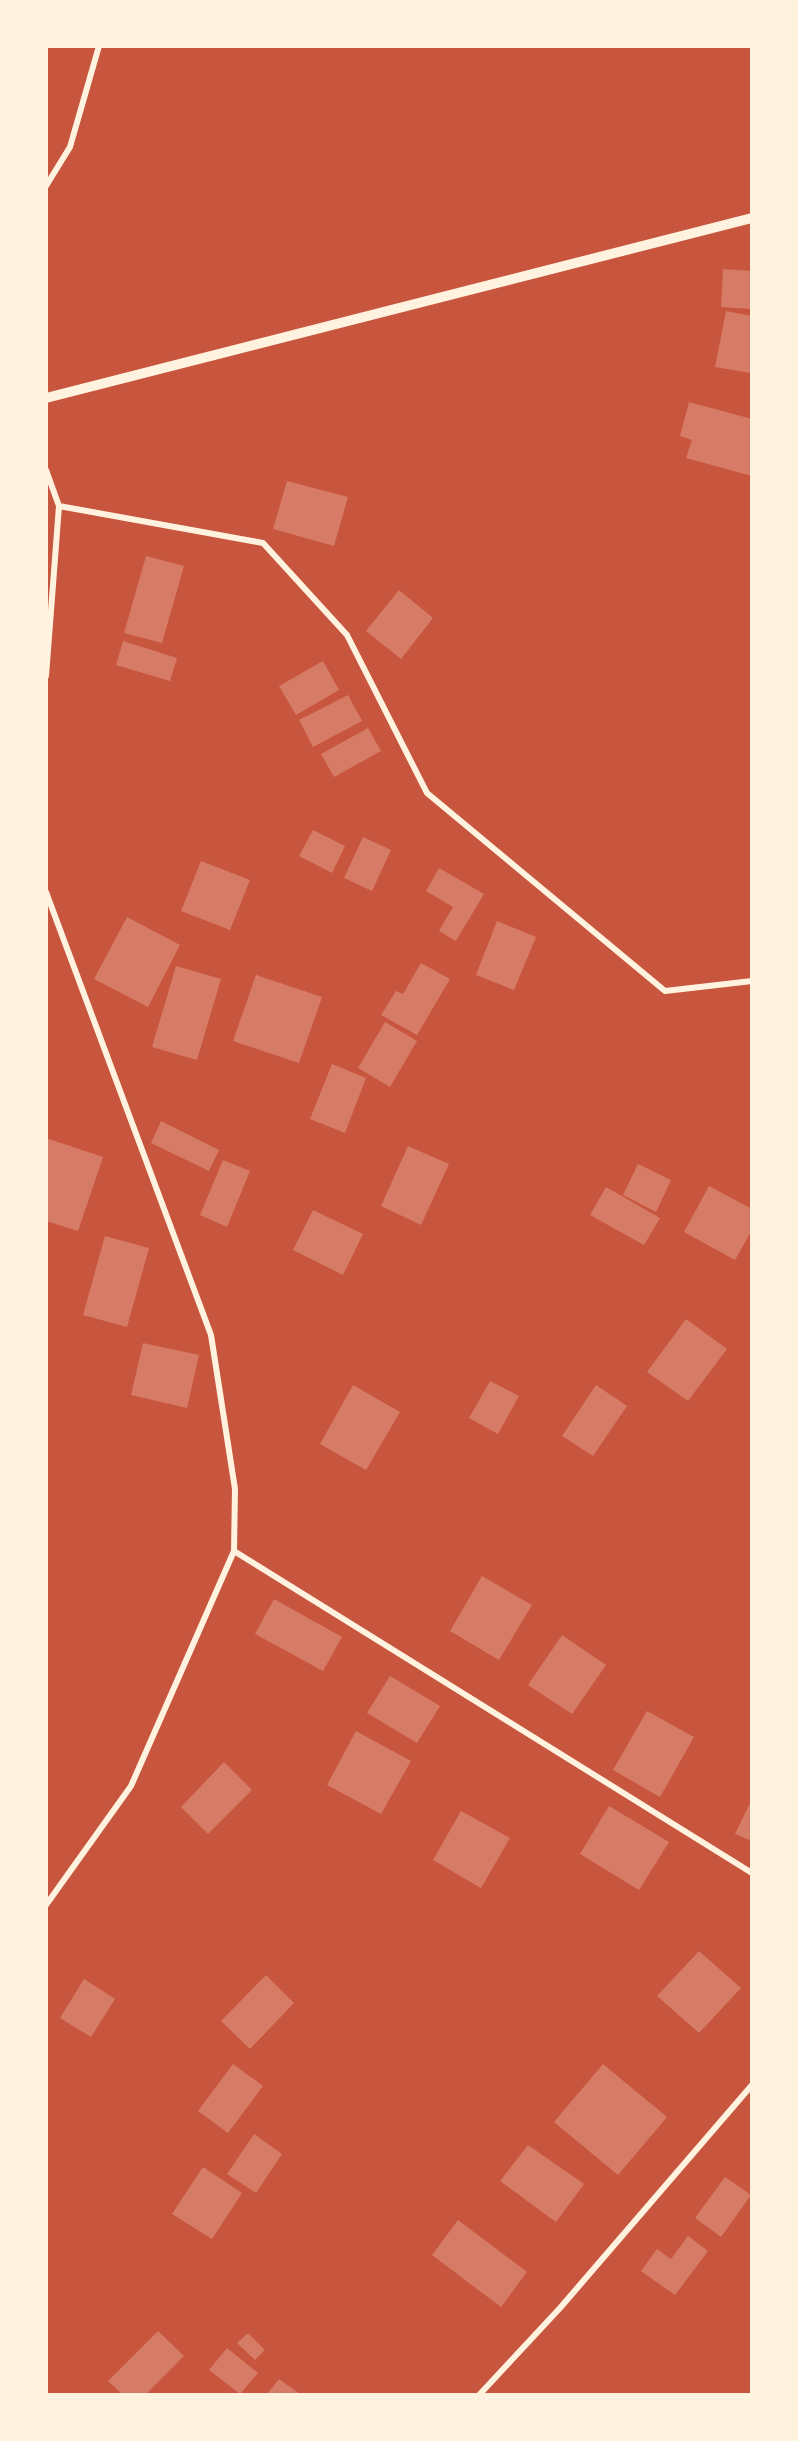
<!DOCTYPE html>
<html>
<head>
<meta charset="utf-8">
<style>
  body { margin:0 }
  #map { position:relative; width:798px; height:2441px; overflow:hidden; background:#c8553d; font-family:"PT Sans Narrow",sans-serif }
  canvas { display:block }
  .frame { position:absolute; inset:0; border:48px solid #fff3e0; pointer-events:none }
</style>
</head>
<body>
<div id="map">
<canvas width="798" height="2441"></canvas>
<div class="frame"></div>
</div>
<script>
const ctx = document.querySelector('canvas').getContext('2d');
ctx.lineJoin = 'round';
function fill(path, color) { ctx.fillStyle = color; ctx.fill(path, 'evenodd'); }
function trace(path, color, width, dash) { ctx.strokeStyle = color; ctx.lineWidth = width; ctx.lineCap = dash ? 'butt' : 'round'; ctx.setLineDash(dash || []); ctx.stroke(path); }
const building = new Path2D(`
  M 723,269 L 752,271 L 752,309 L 721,307 Z
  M 726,311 L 752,316 L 751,373 L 715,367 Z
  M 689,402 L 752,419 L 752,476 L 686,458 L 692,440 L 680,436 Z
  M 287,481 L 348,497 L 334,546 L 273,529 Z
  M 146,556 L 184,566 L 162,643 L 124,633 Z
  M 399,590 L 433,618 L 401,659 L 366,631 Z
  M 123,641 L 177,658 L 170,681 L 116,665 Z
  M 323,661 L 339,690 L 296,715 L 279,686 Z
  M 348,695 L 362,721 L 313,747 L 299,720 Z
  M 368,728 L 381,751 L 334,777 L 321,754 Z
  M 313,830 L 345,846 L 332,873 L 299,856 Z
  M 363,837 L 391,850 L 372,891 L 344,878 Z
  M 201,861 L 250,880 L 230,930 L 181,911 Z
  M 439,868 L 484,894 L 456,941 L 439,931 L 453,907 L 426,891 Z
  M 127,917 L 180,945 L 148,1007 L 94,979 Z
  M 497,921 L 536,937 L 514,990 L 476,975 Z
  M 421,963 L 450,979 L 417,1035 L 381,1015 L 396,991 L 403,994 Z
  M 176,966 L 221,979 L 197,1060 L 152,1047 Z
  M 256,975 L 322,997 L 299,1063 L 233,1041 Z
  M 385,1022 L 417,1041 L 390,1087 L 358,1068 Z
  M 332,1064 L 366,1078 L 345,1133 L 310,1119 Z
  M 161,1121 L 219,1150 L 209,1171 L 151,1143 Z
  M 46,1138 L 103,1157 L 78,1231 L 46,1221 Z
  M 408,1146 L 449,1164 L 421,1225 L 381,1206 Z
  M 223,1160 L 250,1171 L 227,1227 L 200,1215 Z
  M 638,1164 L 671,1180 L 656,1212 L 623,1195 Z
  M 709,1186 L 752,1209 L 752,1230 L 735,1260 L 684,1232 Z
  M 606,1187 L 660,1218 L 644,1245 L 590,1215 Z
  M 313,1210 L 363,1234 L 343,1275 L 293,1250 Z
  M 105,1236 L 149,1248 L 127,1327 L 83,1315 Z
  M 686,1319 L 727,1349 L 688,1401 L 647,1372 Z
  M 143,1343 L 199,1355 L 187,1408 L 131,1395 Z
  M 490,1381 L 519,1396 L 498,1434 L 469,1418 Z
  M 353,1385 L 400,1412 L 366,1470 L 320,1444 Z
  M 596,1385 L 627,1406 L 593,1456 L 562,1436 Z
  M 482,1576 L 532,1605 L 499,1660 L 450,1631 Z
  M 274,1599 L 342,1637 L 323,1671 L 255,1634 Z
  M 562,1635 L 606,1665 L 572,1714 L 528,1685 Z
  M 390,1676 L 440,1706 L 417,1743 L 367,1713 Z
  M 647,1711 L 694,1737 L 660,1797 L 613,1770 Z
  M 356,1731 L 411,1761 L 381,1814 L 327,1785 Z
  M 224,1762 L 252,1790 L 208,1834 L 181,1807 Z
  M 752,1799 L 752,1841 L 735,1834 Z
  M 609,1806 L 669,1842 L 639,1890 L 580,1854 Z
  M 461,1811 L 510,1838 L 481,1888 L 433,1860 Z
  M 699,1951 L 741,1988 L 699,2033 L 657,1996 Z
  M 266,1975 L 294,2003 L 250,2049 L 221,2021 Z
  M 84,1979 L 115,1999 L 91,2037 L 60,2018 Z
  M 233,2064 L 263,2086 L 228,2133 L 198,2111 Z
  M 603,2064 L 667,2117 L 618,2175 L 554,2122 Z
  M 254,2134 L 282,2154 L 256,2193 L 227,2174 Z
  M 528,2145 L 584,2184 L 556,2222 L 500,2181 Z
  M 203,2167 L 242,2193 L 212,2239 L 172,2214 Z
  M 725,2177 L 751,2195 L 721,2237 L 695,2218 Z
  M 458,2220 L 527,2272 L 501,2307 L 432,2255 Z
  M 688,2236 L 708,2251 L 675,2295 L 641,2271 L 657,2249 L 671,2259 Z
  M 158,2331 L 184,2356 L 146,2394 L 122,2394 L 108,2381 Z
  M 248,2333 L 265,2350 L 255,2360 L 237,2343 Z
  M 227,2348 L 258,2373 L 240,2394 L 209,2370 Z
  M 279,2379 L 300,2394 L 267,2394 Z`);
const minor = new Path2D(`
  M 46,186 L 70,147 L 99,46
  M 46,470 L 59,506 L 263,543 L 347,635 L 427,793 L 665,991 L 752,981
  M 46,676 L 59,506
  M 46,892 L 211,1335 L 235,1489 L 234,1551 L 752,1873
  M 46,1905 L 131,1786 L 234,1551
  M 480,2394 L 560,2308 L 752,2085`);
const tertiary = new Path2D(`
  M 46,398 L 752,218`);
fill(building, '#d67c66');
trace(minor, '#fff3e0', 6);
trace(tertiary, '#fff3e0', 10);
</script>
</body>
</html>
